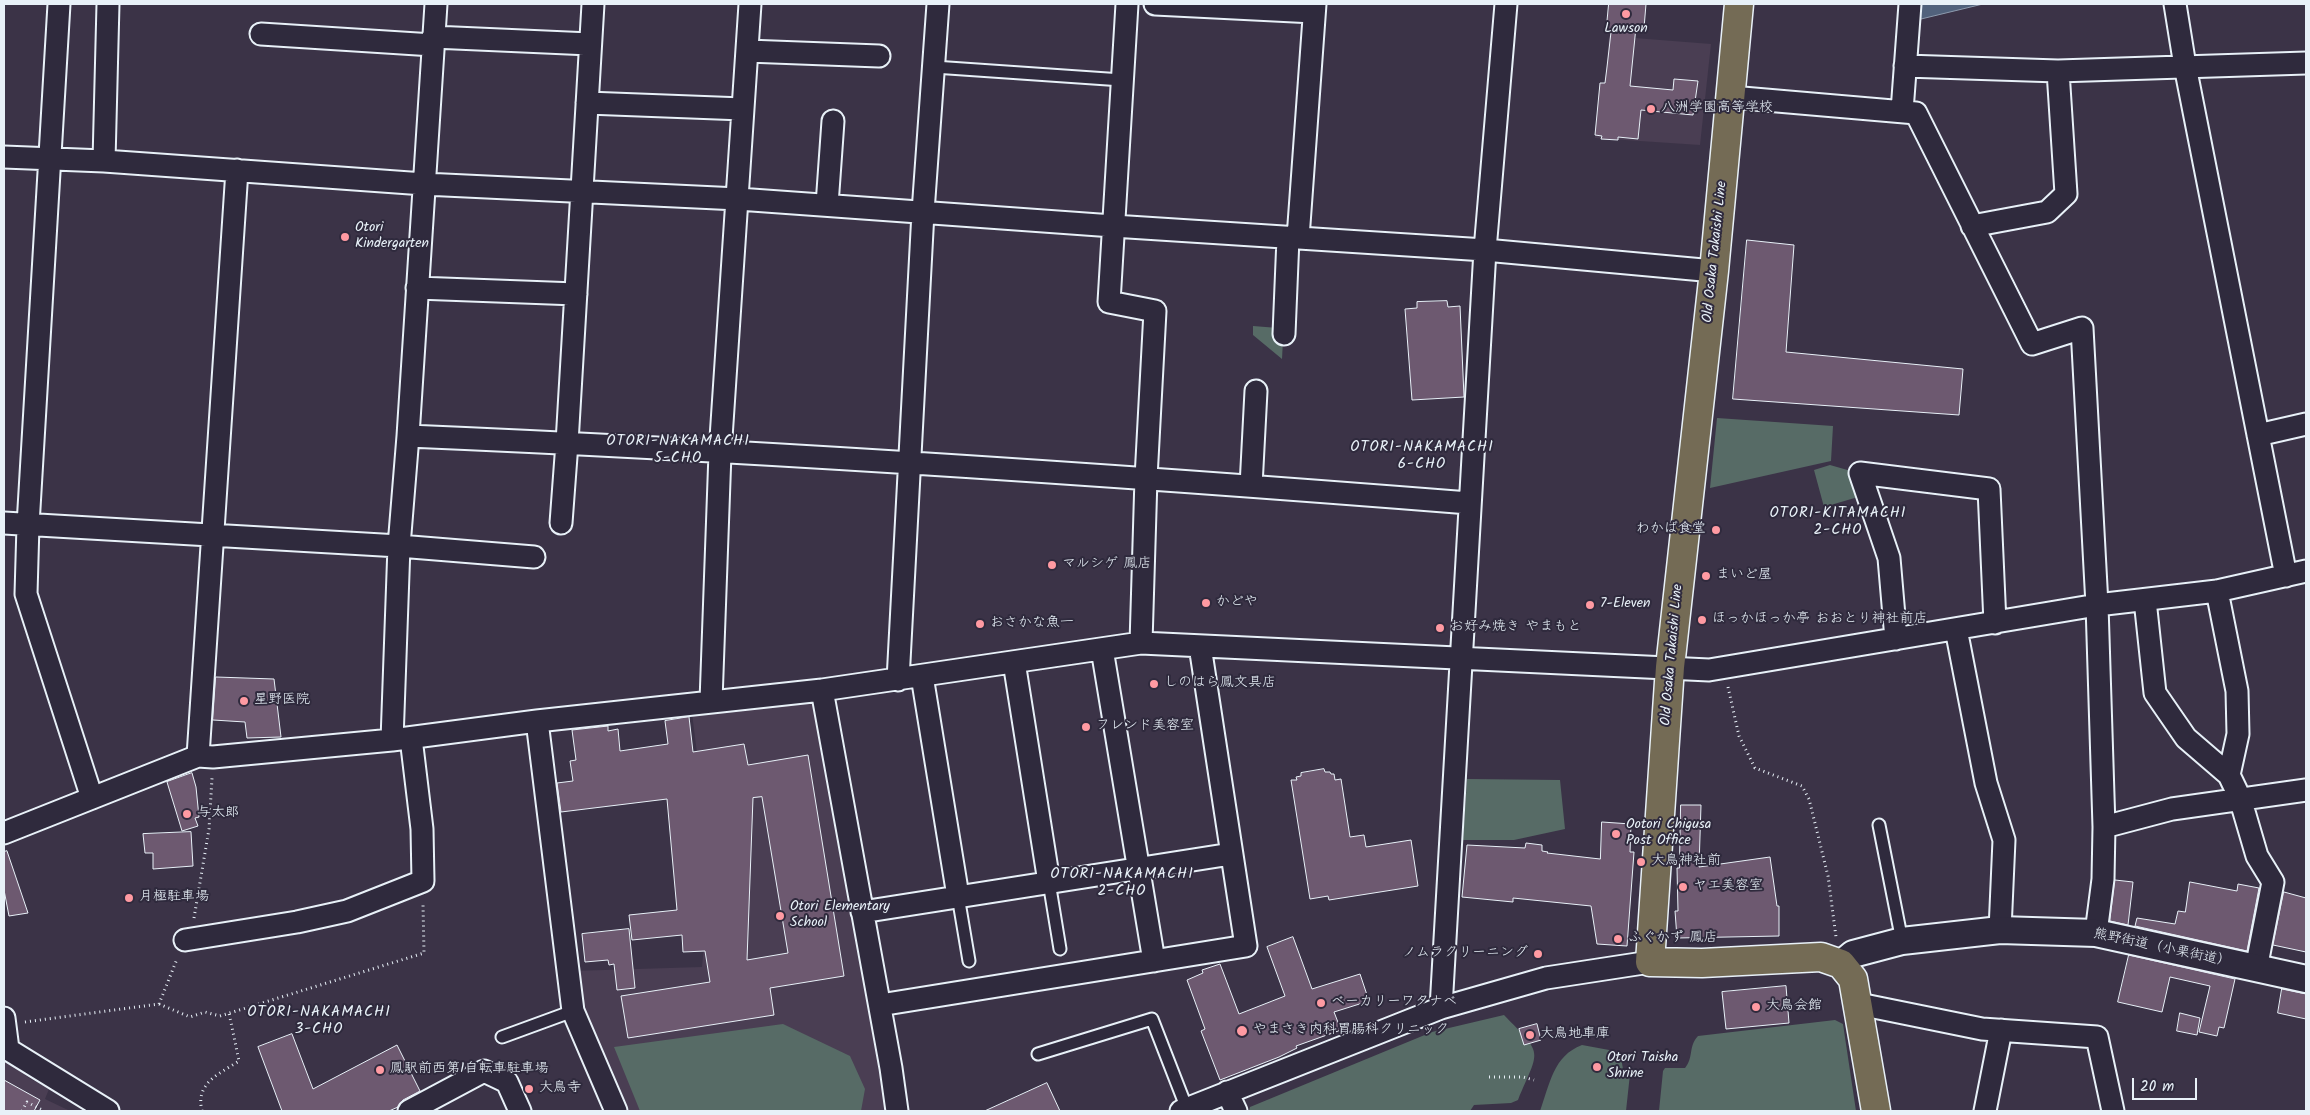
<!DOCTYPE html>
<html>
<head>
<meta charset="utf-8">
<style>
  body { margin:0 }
  #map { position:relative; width:2310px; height:1115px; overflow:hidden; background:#3b3347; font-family:Kalam,sans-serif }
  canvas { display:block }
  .frame { position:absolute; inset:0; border:5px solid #e8f1f8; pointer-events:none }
  .scale { position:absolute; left:2132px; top:1078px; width:65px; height:22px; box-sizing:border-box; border:2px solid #e8f1f8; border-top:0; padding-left:6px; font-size:15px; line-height:18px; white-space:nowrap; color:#e8f1f8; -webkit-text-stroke:4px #2f2a3d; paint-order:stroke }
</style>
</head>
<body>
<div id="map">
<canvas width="2310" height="1115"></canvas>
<div class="frame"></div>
<div class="scale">20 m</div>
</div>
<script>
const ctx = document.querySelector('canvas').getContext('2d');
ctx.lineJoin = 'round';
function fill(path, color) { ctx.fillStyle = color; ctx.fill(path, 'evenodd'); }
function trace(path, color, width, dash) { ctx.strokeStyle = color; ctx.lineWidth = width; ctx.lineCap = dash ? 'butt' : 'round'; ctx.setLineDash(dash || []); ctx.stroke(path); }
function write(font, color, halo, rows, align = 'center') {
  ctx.font = font + ' Kalam,"Klee One",sans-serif'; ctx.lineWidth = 4; ctx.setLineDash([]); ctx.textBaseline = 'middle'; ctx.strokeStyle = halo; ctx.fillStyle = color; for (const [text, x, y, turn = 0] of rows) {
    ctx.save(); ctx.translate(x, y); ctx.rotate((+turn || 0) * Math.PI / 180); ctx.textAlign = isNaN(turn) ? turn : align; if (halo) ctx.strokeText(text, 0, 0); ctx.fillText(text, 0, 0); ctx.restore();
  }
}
const built = new Path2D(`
  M 1609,36 L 1711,44 L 1700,145 L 1595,138 L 1600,83 L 1605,83 Z
  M 803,698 L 817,708 L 886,1111 L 624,1111 L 578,1000 L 572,971 L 702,967 L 711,866 L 692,713 Z
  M 4,1058 L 29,1078 L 49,1089 L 45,1099 L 70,1111 L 4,1111 Z`);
const green = new Path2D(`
  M 1253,326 L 1278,328 L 1283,340 L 1282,359 L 1253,335 Z
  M 1717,418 L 1833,426 L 1831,461 L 1710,488 Z
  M 1830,465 L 1851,471 L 1858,497 L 1824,507 L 1814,470 Z
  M 1467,779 L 1560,780 L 1565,829 L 1514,840 L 1463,840 Z
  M 1504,1015 C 1544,1056 1540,1048 1518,1100 L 1511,1103 L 1474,1105 L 1470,1111 L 1249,1111 L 1250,1107 L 1432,1032 Z
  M 1835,1020 L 1843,1024 L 1856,1111 L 1659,1111 L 1663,1071 L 1665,1068 L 1685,1068 C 1694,1057 1688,1047 1698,1036 Z
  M 783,1024 L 850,1056 L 865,1089 L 861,1111 L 640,1111 L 614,1047 Z
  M 1582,1045 L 1620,1052 L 1623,1069 L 1628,1070 L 1630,1074 L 1626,1111 L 1540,1111 C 1550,1084 1553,1056 1582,1045 Z`);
const water = new Path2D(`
  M 1919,4 L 1983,4 L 1917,20 Z`);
const building = new Path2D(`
  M 1609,4 L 1646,4 L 1644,28 L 1636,27 L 1630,86 L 1673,90 L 1674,79 L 1698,81 L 1693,115 L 1641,110 L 1638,139 L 1618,137 L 1618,140 L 1601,139 L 1602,136 L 1595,135 L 1600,83 L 1605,83 L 1607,67 L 1611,32 L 1608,31 L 1608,25 L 1607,24 Z
  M 1747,240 L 1794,245 L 1786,352 L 1963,369 L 1959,415 L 1733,399 Z
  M 1447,301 L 1448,307 L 1460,306 L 1464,397 L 1412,400 L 1405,309 L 1417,308 L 1417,302 Z
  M 216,677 L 274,679 L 281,737 L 247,738 L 245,722 L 213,720 Z
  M 689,717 L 693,752 L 744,744 L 748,765 L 808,755 L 844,976 L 770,988 L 774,1015 L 628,1038 L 621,996 L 710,982 L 705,951 L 683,952 L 682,935 L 632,940 L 629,915 L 677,910 L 667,799 L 561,812 L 557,783 L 573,781 L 570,761 L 576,760 L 572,730 L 608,726 L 608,731 L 618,729 L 620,751 L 668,744 L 665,721 ZM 762,797 L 788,953 L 747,960 L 753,798 Z
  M 1324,769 L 1325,772 L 1330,772 L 1331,774 L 1334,774 L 1335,780 L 1341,779 L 1350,837 L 1364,835 L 1366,847 L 1411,840 L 1418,886 L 1329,900 L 1328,896 L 1310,899 L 1291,780 L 1297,780 L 1296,777 L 1301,776 L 1301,773 Z
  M 192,773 L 196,787 L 199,817 L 195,818 L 198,826 L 182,831 L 167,782 Z
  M 1681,805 L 1701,805 L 1699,867 L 1770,857 L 1777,906 L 1779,906 L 1779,936 L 1677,938 L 1675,911 L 1678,911 L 1677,868 L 1679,868 Z
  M 1602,822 L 1631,824 L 1630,852 L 1634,852 L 1627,946 L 1597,944 L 1591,906 L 1513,898 L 1513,902 L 1462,897 L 1467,845 L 1525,848 L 1526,843 L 1542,845 L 1542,851 L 1548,852 L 1547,853 L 1600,859 Z
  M 191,832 L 193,866 L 153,869 L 153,853 L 145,853 L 143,834 Z
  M 7,851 L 28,913 L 9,916 L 4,890 L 4,852 Z
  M 2115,880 L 2133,882 L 2128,925 L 2110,921 Z
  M 2190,882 L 2237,891 L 2238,884 L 2259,888 L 2247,951 L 2135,926 L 2137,918 L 2175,924 L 2178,911 L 2185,912 Z
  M 2284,892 L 2306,898 L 2306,952 L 2273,945 Z
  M 629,929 L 635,988 L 617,990 L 614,964 L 609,965 L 608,960 L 585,962 L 582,934 Z
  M 1293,937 L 1312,989 L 1360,974 L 1369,1001 L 1334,1012 L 1341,1030 L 1296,1046 L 1297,1048 L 1279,1057 L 1220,1080 L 1201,1031 L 1205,1029 L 1187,980 L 1203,973 L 1202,970 L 1220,964 L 1239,1014 L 1285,996 L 1267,947 Z
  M 2129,955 L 2235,979 L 2224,1028 L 2219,1027 L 2217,1036 L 2199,1032 L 2210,986 L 2170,977 L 2162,1012 L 2118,1002 Z
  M 1786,986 L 1789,1023 L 1726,1029 L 1722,992 Z
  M 2282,989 L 2306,994 L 2306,1019 L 2278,1013 Z
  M 2180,1013 L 2200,1018 L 2197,1035 L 2177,1031 Z
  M 1537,1024 L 1541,1040 L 1524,1045 L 1519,1029 Z
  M 292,1034 L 313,1089 L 397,1045 L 420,1091 L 403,1100 L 398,1107 L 389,1111 L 282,1111 L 258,1047 Z
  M 4,1080 L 40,1100 L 34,1111 L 4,1111 Z
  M 1047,1083 L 1060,1111 L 985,1111 Z`);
const path = new Path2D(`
  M 1728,687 L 1739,736 L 1755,768 L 1802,786 L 1809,799 L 1828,876 L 1836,937
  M 194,918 L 209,829 L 212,778
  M 159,1004 L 190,1017 L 205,1012 L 220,1016 L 424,953 L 423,904
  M 25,1022 L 159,1004 L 177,959
  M 1489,1077 L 1523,1077 L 1534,1080
  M 22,1111 L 27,1102 L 44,1111
  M 202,1111 C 195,1083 219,1074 239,1061 L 229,1013`);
const service = new Path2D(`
  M 934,67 L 1122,80
  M 1879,825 L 1902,941
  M 1049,882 L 1060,949
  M 958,896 L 969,961
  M 502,1037 L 573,1011
  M 1038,1054 L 1152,1019 L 1187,1109`);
const minor = new Path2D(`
  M 59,4 L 28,525 L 26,594 L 92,798
  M 1127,4 L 1109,302 L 1155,311 L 1146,478 L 1141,643
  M 1155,4 L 1314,12
  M 2175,4 L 2185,66 L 2286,576
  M 261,34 L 433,45
  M 433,37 L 590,44
  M 747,51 L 879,56
  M 1905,66 L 2058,71 L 2306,63
  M 1731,97 L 1916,113 L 2032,344 L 2082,328 L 2097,605 L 2104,827 L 2103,879 L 2096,933
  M 587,103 L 743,109
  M 1902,111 L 1910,4
  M 4,157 L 104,161 L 424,184 L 738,199 L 1113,226 L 1485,250 L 1714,271
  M 104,161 L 108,4
  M 827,205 L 833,121
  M 1972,226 L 2047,212 L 2066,194 L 2058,71
  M 1298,238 L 1315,4
  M 417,288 L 576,294
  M 1284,334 L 1288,238
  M 2258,435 L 2306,424
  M 408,436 C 762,451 1116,475 1469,503
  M 1251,486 L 1256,391
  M 4,523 L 399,546 L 534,557
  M 561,523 L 567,443 L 593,4
  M 2217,591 L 2237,691 L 2238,734 L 2229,775 L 2240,798 L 2257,856 L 2273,882 L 2256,969
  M 2145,600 L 2155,693 L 2186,738 L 2229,775
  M 1956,629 L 1986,783 L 2004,840 L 2000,930
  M 1896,639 L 1889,558 L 1860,473 L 1989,489 L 1995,623
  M 1102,649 L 1154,961
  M 1014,662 L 1049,882
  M 922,676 L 958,896
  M 898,680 L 923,212 L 938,4
  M 822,690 L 891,1068 L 897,1111
  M 711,701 L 720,453 L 750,4
  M 537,721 L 573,1011 L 616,1111
  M 392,740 L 399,546 L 408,436 L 436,4
  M 198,756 L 237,170
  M 2104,827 L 2172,809 L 2306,790
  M 4,833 L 198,756 L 213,757 L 392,740 L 537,721 L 822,690 L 1141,643 L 1709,670 L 2097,605 L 2217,591 L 2306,571
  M 862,912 L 1231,854
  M 185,940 L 297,922 L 347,911 L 423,881 L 422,829 L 411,738
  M 1859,1004 L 1982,1029 L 2097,1037 L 2113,1111
  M 880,1005 L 1246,946 L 1200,646
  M 1441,1008 L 1485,250 L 1506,4
  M 4,1018 L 8,1049
  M 4,1047 L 108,1111
  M 1227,1092 L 1236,1111
  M 409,1111 L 484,1071 L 507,1082 L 520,1111
  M 1181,1111 L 1441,1008 L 1546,978 L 1650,962
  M 1985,1111 L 2001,1030`);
const tertiary = new Path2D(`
  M 1841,964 L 1853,954 L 1902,941 L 2000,930 L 2096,933 L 2306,979`);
const primary = new Path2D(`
  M 1739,4 L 1714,271 L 1670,667 L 1650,962 L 1702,963 L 1821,957 L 1841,964 L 1853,979 L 1876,1111`);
const markers = [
  [1626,14,5,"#ff9aa2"],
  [1651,109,5,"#ff9aa2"],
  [345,237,5,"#ff9aa2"],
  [1716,530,5,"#ff9aa2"],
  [1052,565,5,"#ff9aa2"],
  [1706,576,5,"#ff9aa2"],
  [1206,603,5,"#ff9aa2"],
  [1590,605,5,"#ff9aa2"],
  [1702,620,5,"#ff9aa2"],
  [980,624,5,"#ff9aa2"],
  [1440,628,5,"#ff9aa2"],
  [1154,684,5,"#ff9aa2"],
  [244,701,5,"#ff9aa2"],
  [1086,727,5,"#ff9aa2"],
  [187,814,5,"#ff9aa2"],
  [1616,834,5,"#ff9aa2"],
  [1641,862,5,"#ff9aa2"],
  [1683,887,5,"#ff9aa2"],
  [129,898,5,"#ff9aa2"],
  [780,916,5,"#ff9aa2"],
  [1618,939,5,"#ff9aa2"],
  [1538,954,5,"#ff9aa2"],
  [1321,1003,5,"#ff9aa2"],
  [1756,1007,5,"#ff9aa2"],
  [1242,1031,6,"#ff9aa2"],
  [1530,1035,5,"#ff9aa2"],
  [1597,1067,5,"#ff9aa2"],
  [380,1070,5,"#ff9aa2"],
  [529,1089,5,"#ff9aa2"]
];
const poiNames = [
  ["Lawson",1626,30,"center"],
  ["八洲学園高等学校",1661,109],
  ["Otori",355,229],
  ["Kindergarten",355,245],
  ["わかば食堂",1706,530,"right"],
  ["マルシゲ 鳳店",1062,565],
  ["まいど屋",1716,576],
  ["かどや",1216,603],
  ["7-Eleven",1600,605],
  ["ほっかほっか亭 おおとり神社前店",1712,620],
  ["おさかな魚一",990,624],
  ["お好み焼き やまもと",1450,628],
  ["しのはら鳳文具店",1164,684],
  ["星野医院",254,701],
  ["フレンド美容室",1096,727],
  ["与太郎",197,814],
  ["Ootori Chigusa",1626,826],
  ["Post Office",1626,842],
  ["大鳥神社前",1651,862],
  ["ヤエ美容室",1693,887],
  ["月極駐車場",139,898],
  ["Otori Elementary",790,908],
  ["School",790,924],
  ["ふぐかず 鳳店",1628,939],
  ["ノムラクリーニング",1528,954,"right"],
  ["ベーカリーワタナベ",1331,1003],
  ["大鳥会館",1766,1007],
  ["やまさき内科胃腸科クリニック",1253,1031],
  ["大鳥地車庫",1540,1035],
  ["Otori Taisha",1607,1059],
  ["Shrine",1607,1075],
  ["鳳駅前西第1自転車駐車場",390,1070],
  ["大鳥寺",539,1089]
];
const streetNames = [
  ["Old Osaka Takaishi Line",1716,252,-84],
  ["Old Osaka Takaishi Line",1673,655,-85],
  ["熊野街道（小栗街道）",2162,949,12]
];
const neighbourhoodNames = [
  ["OTORI-NAKAMACHI",678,442],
  ["5-CHO",678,459],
  ["OTORI-NAKAMACHI",1422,448],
  ["6-CHO",1422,465],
  ["OTORI-KITAMACHI",1838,514],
  ["2-CHO",1838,531],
  ["OTORI-NAKAMACHI",1122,875],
  ["2-CHO",1122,892],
  ["OTORI-NAKAMACHI",319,1013],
  ["3-CHO",319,1030]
];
fill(built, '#4a3e53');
fill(green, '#576b66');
fill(water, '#51627c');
trace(water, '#8d9bae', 1);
fill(building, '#6d5970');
trace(building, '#e8f1f8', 1);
trace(service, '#e8f1f8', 15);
trace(minor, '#e8f1f8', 25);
trace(tertiary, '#e8f1f8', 30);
trace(primary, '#e8f1f8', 31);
trace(path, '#e8f1f8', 3, [1, 4]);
trace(service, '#2f2a3d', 11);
trace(minor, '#2f2a3d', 21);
trace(tertiary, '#2f2a3d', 26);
trace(primary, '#746b55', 28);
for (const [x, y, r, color] of markers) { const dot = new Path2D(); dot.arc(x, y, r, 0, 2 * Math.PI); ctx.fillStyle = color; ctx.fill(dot); trace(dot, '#2f2a3d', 2); }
write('14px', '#e8f1f8', '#2f2a3d', poiNames, 'left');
write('14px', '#e8f1f8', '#2f2a3d', streetNames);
ctx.letterSpacing = '1px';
write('15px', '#e8f1f8', '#2f2a3d', neighbourhoodNames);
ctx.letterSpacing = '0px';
</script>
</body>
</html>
